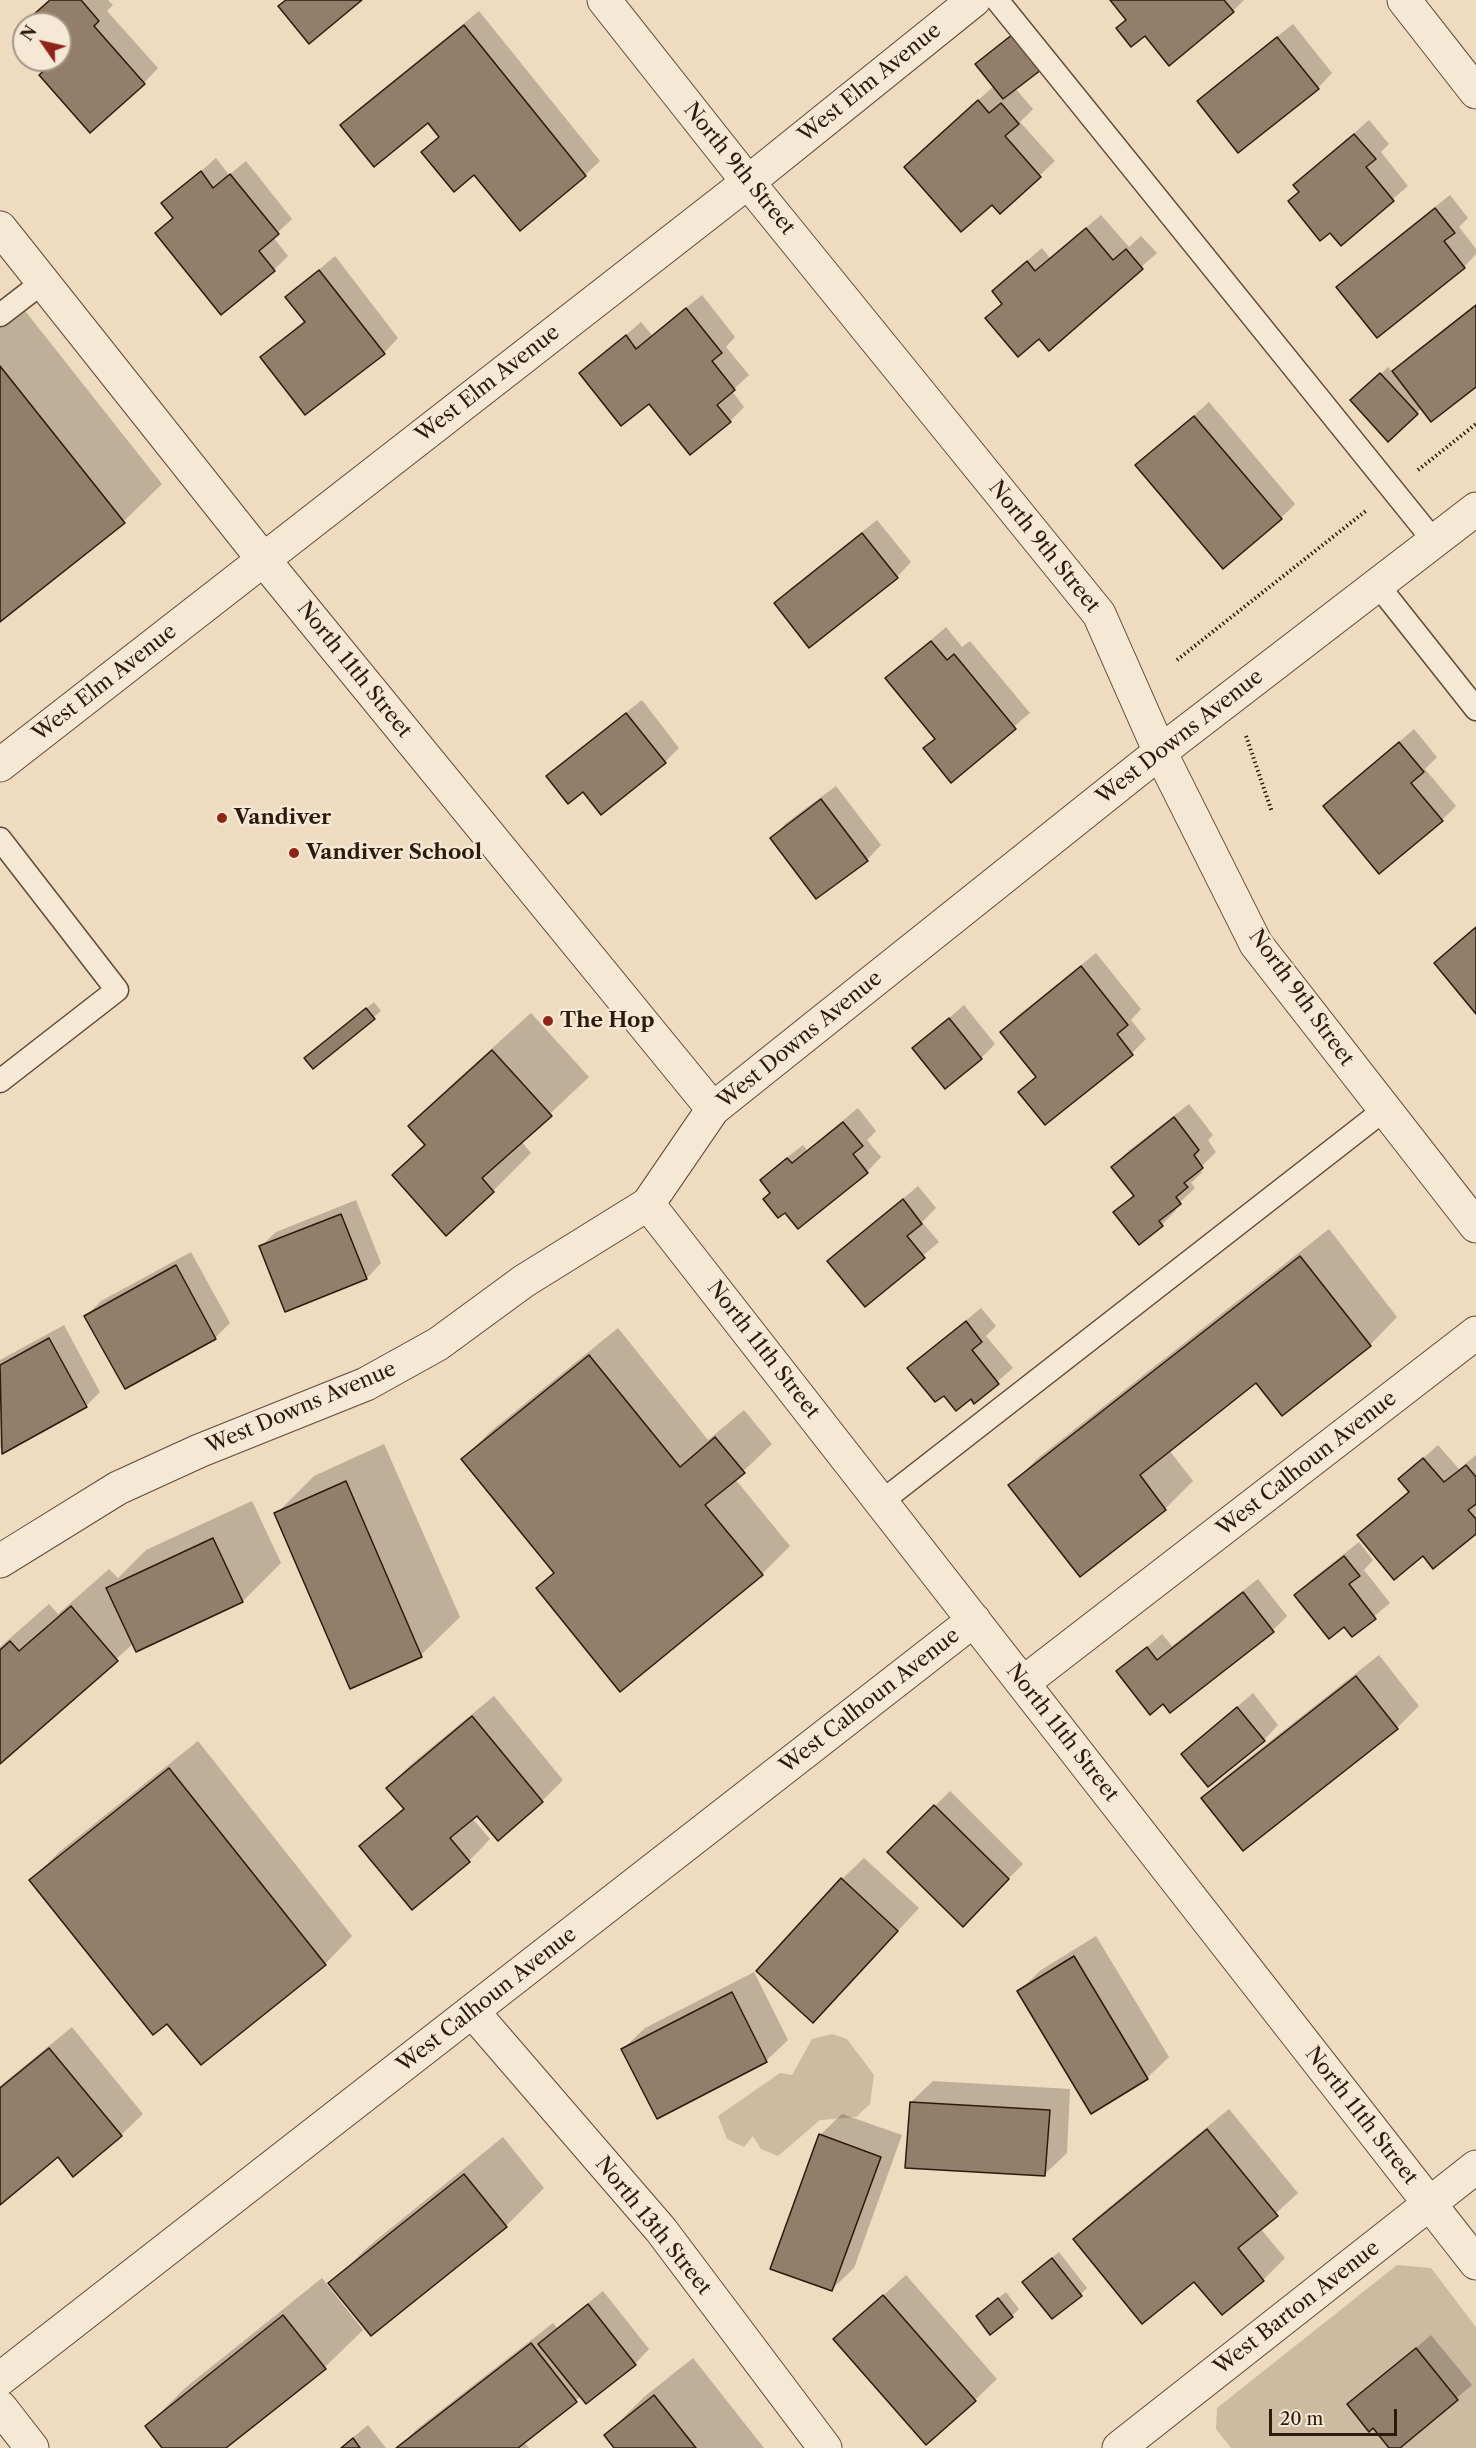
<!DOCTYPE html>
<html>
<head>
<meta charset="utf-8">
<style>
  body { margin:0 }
  #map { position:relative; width:1476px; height:2448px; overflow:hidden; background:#efdbbf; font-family:"Libre Caslon Text",serif }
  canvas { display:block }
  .north { position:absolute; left:12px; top:12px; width:60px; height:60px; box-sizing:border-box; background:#f5e8d5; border:2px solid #a59685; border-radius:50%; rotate:304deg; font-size:16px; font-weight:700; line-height:24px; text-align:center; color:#2d1a0c }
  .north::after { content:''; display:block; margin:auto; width:21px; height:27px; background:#8f2418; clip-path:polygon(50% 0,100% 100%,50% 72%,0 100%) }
  .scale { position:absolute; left:1269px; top:2409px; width:128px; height:27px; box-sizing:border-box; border:3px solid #2d1a0c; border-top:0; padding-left:8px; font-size:18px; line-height:21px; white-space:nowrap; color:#2d1a0c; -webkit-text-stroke:4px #f5e8d5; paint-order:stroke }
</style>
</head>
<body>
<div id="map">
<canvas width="1476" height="2448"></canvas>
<div class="north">N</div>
<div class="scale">20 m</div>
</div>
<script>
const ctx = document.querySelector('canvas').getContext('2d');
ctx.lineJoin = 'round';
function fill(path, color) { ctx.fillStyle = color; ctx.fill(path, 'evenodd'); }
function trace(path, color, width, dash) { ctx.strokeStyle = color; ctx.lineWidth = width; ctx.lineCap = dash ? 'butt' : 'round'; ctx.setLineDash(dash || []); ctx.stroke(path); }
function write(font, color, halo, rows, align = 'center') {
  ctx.font = font + ' "Libre Caslon Text",serif'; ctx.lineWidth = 5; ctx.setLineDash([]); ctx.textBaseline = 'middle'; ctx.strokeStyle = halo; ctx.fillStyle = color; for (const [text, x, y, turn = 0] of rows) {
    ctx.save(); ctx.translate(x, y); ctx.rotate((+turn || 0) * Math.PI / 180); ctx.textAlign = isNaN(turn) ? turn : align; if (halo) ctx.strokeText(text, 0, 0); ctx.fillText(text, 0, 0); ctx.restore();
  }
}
const green = new Path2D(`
  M 832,2034 L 847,2039 L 874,2075 L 870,2104 L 856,2117 L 820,2120 L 778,2156 L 761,2149 L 753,2136 L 744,2147 L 727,2139 L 718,2116 L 780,2073 L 792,2075 L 812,2039 Z
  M 1397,2265 L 1431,2268 L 1476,2327 L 1476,2448 L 1231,2448 L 1216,2429 L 1217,2408 Z`);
const shadow = new Path2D(`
  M 50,0 L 108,0 L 113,5 L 107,11 L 158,68 L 144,83 L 49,67 L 42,60 L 60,60 L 60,24 L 24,24 Z
  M 1112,0 L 1244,0 L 1233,11 L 1145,34 L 1127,19 Z
  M 479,11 L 600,161 L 585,175 L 423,152 L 439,136 L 428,121 L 342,125 L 357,110 Z
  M 1293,24 L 1332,73 L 1318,88 L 1199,101 L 1213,87 Z
  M 994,86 L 1015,88 L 1033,109 L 1020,122 L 1055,161 L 1000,212 L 992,203 L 920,152 Z
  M 1369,120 L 1389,144 L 1381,152 L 1408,186 L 1341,244 L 1295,185 Z
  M 216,158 L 229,175 L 246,161 L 292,219 L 273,237 L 288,256 L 274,270 L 157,233 L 174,217 L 163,204 Z
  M 1450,195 L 1468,218 L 1459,227 L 1476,249 L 1476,254 L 1464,267 L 1338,287 L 1353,272 Z
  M 1101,215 L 1129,247 L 1141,236 L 1157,253 L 1049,349 L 1039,337 L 987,318 L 1003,303 L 1008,277 L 1042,248 L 1050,258 Z
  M 335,256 L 398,338 L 384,353 L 262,357 L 305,320 L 287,297 Z
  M 702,295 L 735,337 L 726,347 L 749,375 L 732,391 L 744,407 L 730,421 L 650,402 L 581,374 L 641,322 L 652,335 Z
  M 1476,304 L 1476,386 L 1422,408 L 1389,439 L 1353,401 L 1388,367 L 1393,372 L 1408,357 Z
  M 22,307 L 162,484 L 123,522 L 0,620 L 0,324 Z
  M 1209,402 L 1295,504 L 1281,518 L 1138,465 Z
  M 877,520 L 911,562 L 897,577 L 776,604 L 790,589 Z
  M 946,627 L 962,647 L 970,641 L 1030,713 L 951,780 L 925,748 L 936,738 L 887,678 Z
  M 642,700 L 679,748 L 665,762 L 583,790 L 548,776 L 563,762 Z
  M 1414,729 L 1437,757 L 1425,769 L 1456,806 L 1442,820 L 1325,806 Z
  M 836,786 L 881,845 L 867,860 L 772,838 L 786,823 Z
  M 1096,953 L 1141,1009 L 1131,1020 L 1146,1039 L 1132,1053 L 1020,1092 L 1037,1075 L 1002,1032 L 1016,1017 Z
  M 374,1002 L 381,1011 L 313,1067 L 306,1058 Z
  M 964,1005 L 995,1044 L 981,1058 L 914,1048 Z
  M 531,1013 L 589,1077 L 521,1141 L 531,1153 L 493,1191 L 394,1175 L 425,1143 L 410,1126 L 448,1088 Z
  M 1189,1104 L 1213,1135 L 1208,1140 L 1216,1152 L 1199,1169 L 1202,1172 L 1191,1183 L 1195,1188 L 1174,1208 L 1176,1210 L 1162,1225 L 1115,1212 L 1134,1194 L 1113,1167 L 1127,1152 Z
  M 858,1108 L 876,1131 L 867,1140 L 881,1157 L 867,1172 L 771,1192 L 762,1180 L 776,1166 L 803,1145 L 807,1150 Z
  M 918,1186 L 936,1208 L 922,1222 L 939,1242 L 865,1305 L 829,1261 Z
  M 356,1200 L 381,1263 L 367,1278 L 286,1310 L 261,1246 L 276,1232 Z
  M 1329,1229 L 1397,1317 L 1370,1345 L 1257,1381 L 1169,1450 L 1193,1481 L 1165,1509 L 1080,1575 L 1010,1486 L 1038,1458 Z
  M 191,1252 L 230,1323 L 216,1337 L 126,1387 L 86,1316 L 101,1301 Z
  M 981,1308 L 996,1326 L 986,1336 L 1013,1368 L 974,1402 L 971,1397 L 944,1394 L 909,1368 Z
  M 64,1325 L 100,1392 L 86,1406 L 2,1452 L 0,1447 L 0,1360 Z
  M 618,1328 L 708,1440 L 744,1410 L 772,1444 L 735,1479 L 790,1546 L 762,1574 L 538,1589 L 555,1571 L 463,1459 L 491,1431 Z
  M 384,1444 L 460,1617 L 421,1655 L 351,1687 L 276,1514 L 314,1476 Z
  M 1438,1445 L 1459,1469 L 1476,1455 L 1476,1532 L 1423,1554 L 1359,1535 L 1409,1491 L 1400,1479 Z
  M 252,1501 L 281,1563 L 243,1601 L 137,1650 L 134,1643 L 0,1762 L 0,1647 L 49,1604 L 58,1614 L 109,1569 L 118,1578 L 146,1550 Z
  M 1359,1542 L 1373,1560 L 1364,1570 L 1390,1603 L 1352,1635 L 1344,1625 L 1296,1595 L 1311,1580 Z
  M 1258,1579 L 1287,1616 L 1273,1630 L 1164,1702 L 1118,1672 L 1162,1634 L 1172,1646 Z
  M 1379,1655 L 1419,1706 L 1397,1728 L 1243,1849 L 1203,1798 L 1225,1777 Z
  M 1253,1693 L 1278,1725 L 1264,1740 L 1183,1754 Z
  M 494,1696 L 563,1780 L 542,1801 L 477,1814 L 472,1818 L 490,1839 L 469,1861 L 361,1846 L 404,1807 L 388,1788 L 409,1766 Z
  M 198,1741 L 352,1936 L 325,1964 L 167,2021 L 31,1880 L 59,1852 Z
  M 950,1791 L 1023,1864 L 963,1924 L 889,1852 Z
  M 864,1858 L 919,1908 L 834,2000 L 842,1879 Z
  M 1096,1936 L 1169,2057 L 1147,2078 L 1019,1991 L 1041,1970 Z
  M 754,1972 L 788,2040 L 766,2061 L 623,2049 L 645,2028 Z
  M 72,2027 L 143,2114 L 121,2135 L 73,2174 L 58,2155 L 0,2203 L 0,2086 Z
  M 933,2081 L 1070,2089 L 1067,2153 L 1045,2174 L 911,2102 Z
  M 1229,2109 L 1298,2193 L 1260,2228 L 1285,2258 L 1263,2280 L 1222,2313 L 1195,2280 L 1075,2239 L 1096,2218 Z
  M 842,2114 L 902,2135 L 854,2268 L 832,2289 L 820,2135 Z
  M 503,2137 L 544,2188 L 506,2226 L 330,2284 L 369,2246 Z
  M 1059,2252 L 1087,2288 L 1081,2294 L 1024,2282 Z
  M 906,2275 L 997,2379 L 975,2400 L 835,2339 Z
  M 322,2278 L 363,2330 L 324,2368 L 224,2448 L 164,2448 L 147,2426 L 185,2388 Z
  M 603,2291 L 649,2349 L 635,2364 L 586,2402 L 581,2396 L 524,2442 L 529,2448 L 398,2448 L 417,2429 L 553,2323 L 557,2328 Z
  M 1006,2292 L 1019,2309 L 1012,2316 L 985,2309 Z
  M 1431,2335 L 1472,2385 L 1398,2448 L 1391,2448 L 1373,2426 L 1349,2405 Z
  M 693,2358 L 764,2448 L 616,2448 L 606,2435 L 644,2397 Z
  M 368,2425 L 386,2448 L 340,2448 Z`);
const building = new Path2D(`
  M 50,0 L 81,0 L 99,21 L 94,26 L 145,84 L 90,133 L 39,75 L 47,68 L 40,60 L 60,60 L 60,24 L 24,24 L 24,42 L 15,31 Z
  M 286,0 L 362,0 L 309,44 L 278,6 Z
  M 1110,0 L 1224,0 L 1234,12 L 1169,66 L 1145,36 L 1131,47 L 1116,28 L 1126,20 Z
  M 464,25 L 586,176 L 520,231 L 474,175 L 454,192 L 421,152 L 439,137 L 428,123 L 374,167 L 340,125 Z
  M 1013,34 L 1041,70 L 1003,99 L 975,64 Z
  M 1277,37 L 1319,89 L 1238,153 L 1197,101 Z
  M 978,100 L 989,113 L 1001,103 L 1019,124 L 1005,136 L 1041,177 L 1000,214 L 992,205 L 961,232 L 904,167 Z
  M 1354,134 L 1376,159 L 1366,167 L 1394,201 L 1341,246 L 1330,233 L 1320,241 L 1288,201 L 1299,192 L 1293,185 Z
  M 201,171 L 213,188 L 230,174 L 279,234 L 259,251 L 275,271 L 221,315 L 155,233 L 173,218 L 161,203 Z
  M 1435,208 L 1455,233 L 1444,241 L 1465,268 L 1377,338 L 1336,287 Z
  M 1086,228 L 1113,260 L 1126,249 L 1143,269 L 1049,351 L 1039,339 L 1018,357 L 985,318 L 1002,304 L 992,291 L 1027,261 L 1035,271 Z
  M 319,270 L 385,354 L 305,415 L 260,357 L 305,322 L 285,297 Z
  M 1476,305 L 1476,387 L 1431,422 L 1392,371 Z
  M 686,308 L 722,353 L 712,361 L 735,390 L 717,405 L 731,422 L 690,455 L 649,404 L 621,426 L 579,373 L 626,335 L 636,349 Z
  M 0,366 L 125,523 L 0,622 Z
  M 1380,373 L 1418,414 L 1388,442 L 1350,400 Z
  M 1194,416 L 1282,519 L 1223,569 L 1135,465 Z
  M 862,533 L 898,578 L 809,648 L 774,603 Z
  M 931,641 L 947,660 L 954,654 L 1016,729 L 951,783 L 923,748 L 935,739 L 885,678 Z
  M 626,713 L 666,763 L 601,815 L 583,792 L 568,804 L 546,776 Z
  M 1399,742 L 1424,772 L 1411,783 L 1443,821 L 1379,874 L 1323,806 Z
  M 821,799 L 868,861 L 816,899 L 770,838 Z
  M 1476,927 L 1476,1014 L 1434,963 Z
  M 1081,966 L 1128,1025 L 1117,1034 L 1133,1055 L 1045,1125 L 1018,1092 L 1036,1077 L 1000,1032 Z
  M 366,1008 L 375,1019 L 313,1069 L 304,1058 Z
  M 949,1018 L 982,1059 L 945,1089 L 912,1048 Z
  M 492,1050 L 552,1116 L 482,1178 L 494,1192 L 446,1236 L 392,1175 L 425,1145 L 408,1126 Z
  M 1174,1117 L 1199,1150 L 1194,1155 L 1203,1168 L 1184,1183 L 1188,1187 L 1176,1197 L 1181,1204 L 1159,1221 L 1163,1226 L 1139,1245 L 1113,1212 L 1134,1196 L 1111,1167 Z
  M 843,1122 L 863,1146 L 853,1154 L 868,1173 L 798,1229 L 785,1213 L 778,1218 L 763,1199 L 770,1193 L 760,1180 L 787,1158 L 792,1163 Z
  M 903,1199 L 922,1224 L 907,1236 L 925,1258 L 865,1307 L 827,1261 Z
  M 341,1214 L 367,1279 L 285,1312 L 259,1246 Z
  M 1300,1256 L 1371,1346 L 1282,1416 L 1256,1383 L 1140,1475 L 1166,1510 L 1080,1577 L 1008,1485 Z
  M 176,1265 L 216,1339 L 125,1389 L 84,1316 Z
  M 966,1321 L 982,1342 L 972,1350 L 999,1384 L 974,1404 L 971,1399 L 956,1411 L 944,1396 L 935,1402 L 907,1368 Z
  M 49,1338 L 87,1407 L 2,1454 L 0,1365 Z
  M 589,1355 L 680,1467 L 715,1437 L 745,1473 L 705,1505 L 763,1575 L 620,1692 L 536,1588 L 554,1573 L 461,1459 Z
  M 1423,1458 L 1444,1482 L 1466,1465 L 1476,1477 L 1476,1504 L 1468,1510 L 1476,1519 L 1476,1534 L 1433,1569 L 1423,1556 L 1394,1580 L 1357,1535 L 1409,1492 L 1398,1479 Z
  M 346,1481 L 422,1657 L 350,1689 L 274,1513 Z
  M 213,1538 L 243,1602 L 136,1652 L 106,1588 Z
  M 1344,1556 L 1360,1576 L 1349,1584 L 1376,1619 L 1352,1637 L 1344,1627 L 1329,1639 L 1294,1595 Z
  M 1243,1592 L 1274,1632 L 1170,1713 L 1163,1704 L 1150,1715 L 1116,1671 L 1147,1647 L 1157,1660 Z
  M 71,1606 L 118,1661 L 0,1764 L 0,1650 L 10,1641 L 19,1651 Z
  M 1356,1676 L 1398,1729 L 1243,1851 L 1201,1798 Z
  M 1237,1707 L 1265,1741 L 1208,1787 L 1181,1754 Z
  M 472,1716 L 543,1802 L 498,1841 L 477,1816 L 450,1838 L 470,1862 L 412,1910 L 359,1846 L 404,1809 L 386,1788 Z
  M 169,1768 L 326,1965 L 201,2065 L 167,2024 L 153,2035 L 29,1880 Z
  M 934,1805 L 1009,1879 L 963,1927 L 887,1852 Z
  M 841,1878 L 898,1931 L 813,2023 L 756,1971 Z
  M 1074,1956 L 1148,2079 L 1091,2114 L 1017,1991 Z
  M 732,1992 L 767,2062 L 657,2119 L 621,2049 Z
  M 49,2048 L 122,2136 L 73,2177 L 58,2157 L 0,2205 L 0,2088 Z
  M 910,2102 L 1050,2110 L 1045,2176 L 905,2168 Z
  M 1207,2129 L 1278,2216 L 1238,2248 L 1264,2281 L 1222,2315 L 1194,2282 L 1142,2324 L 1073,2239 Z
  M 819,2134 L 881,2157 L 832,2291 L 770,2269 Z
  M 464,2174 L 507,2227 L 371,2336 L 328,2283 Z
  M 1052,2258 L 1082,2296 L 1052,2319 L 1022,2282 Z
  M 883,2295 L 976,2401 L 926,2445 L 833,2339 Z
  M 998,2298 L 1013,2317 L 990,2335 L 976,2316 Z
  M 588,2304 L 636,2365 L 586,2404 L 538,2344 Z
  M 283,2315 L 326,2369 L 226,2448 L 162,2448 L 145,2426 Z
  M 531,2343 L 577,2402 L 518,2448 L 396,2448 Z
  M 1416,2348 L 1458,2400 L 1400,2448 L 1389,2448 L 1373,2428 L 1369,2432 L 1347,2404 Z
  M 654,2395 L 696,2448 L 614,2448 L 604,2435 Z
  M 353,2438 L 360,2448 L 341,2448 Z`);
const path = new Path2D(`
  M 1418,470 L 1476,424
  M 1177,660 L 1367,510
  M 1246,736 L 1272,812`);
const lane = new Path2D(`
  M 997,0 L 1434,541
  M 0,315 L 43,282
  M 1377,584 L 1476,709
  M 0,839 L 117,990 L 0,1081
  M 881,1502 L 1384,1110`);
const street = new Path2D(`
  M 604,0 L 748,182 L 1099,614 L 1160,752 L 1256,944 L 1476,1226
  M 1404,0 L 1476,92
  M 0,228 L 263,559 L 713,1109
  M 0,765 L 748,182 L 974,0
  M 648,1204 L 1476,2263
  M 0,1561 L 118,1488 L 199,1451 L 366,1384 L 438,1344 L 524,1281 L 648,1204 L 713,1109 L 1160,752 L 1476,509
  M 1023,1683 L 1476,1333
  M 472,2011 L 661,2230 L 825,2448
  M 0,2379 L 974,1620
  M 0,2407 L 32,2448
  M 1119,2448 L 1476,2167`);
const markers = [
  [222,818,6,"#8f2418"],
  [294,853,6,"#8f2418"],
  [548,1021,6,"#8f2418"]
];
const streetNames = [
  ["West Elm Avenue",870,83,-39],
  ["North 9th Street",739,169,51],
  ["West Elm Avenue",488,384,-38],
  ["North 9th Street",1044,547,51],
  ["North 11th Street",354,670,51],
  ["West Elm Avenue",105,683,-38],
  ["West Downs Avenue",1180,737,-38],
  ["North 9th Street",1301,998,54],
  ["West Downs Avenue",800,1040,-39],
  ["North 11th Street",763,1350,52],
  ["West Downs Avenue",301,1408,-23],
  ["West Calhoun Avenue",1307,1464,-38],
  ["West Calhoun Avenue",870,1701,-38],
  ["North 11th Street",1062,1733,52],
  ["West Calhoun Avenue",487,2000,-38],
  ["North 11th Street",1361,2116,52],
  ["North 13th Street",653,2226,51],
  ["West Barton Avenue",1297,2308,-38]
];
const poiNames = [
  ["Vandiver",234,818],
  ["Vandiver School",306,853],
  ["The Hop",560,1021]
];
fill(green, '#cebaa1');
fill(shadow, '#0003');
fill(building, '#927e69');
trace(building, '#2d1a0c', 1.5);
trace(lane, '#5e4a39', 25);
trace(street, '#5e4a39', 35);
trace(path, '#2d1a0c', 4, [1.5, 3]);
trace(lane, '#f5e8d5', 22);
trace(street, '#f5e8d5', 33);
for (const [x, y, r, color] of markers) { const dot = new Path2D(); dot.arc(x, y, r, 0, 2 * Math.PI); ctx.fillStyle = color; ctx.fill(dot); trace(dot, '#f5e8d5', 2); }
write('21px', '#2d1a0c', '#f5e8d5', streetNames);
write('bold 21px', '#2d1a0c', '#f5e8d5', poiNames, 'left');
</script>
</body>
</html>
